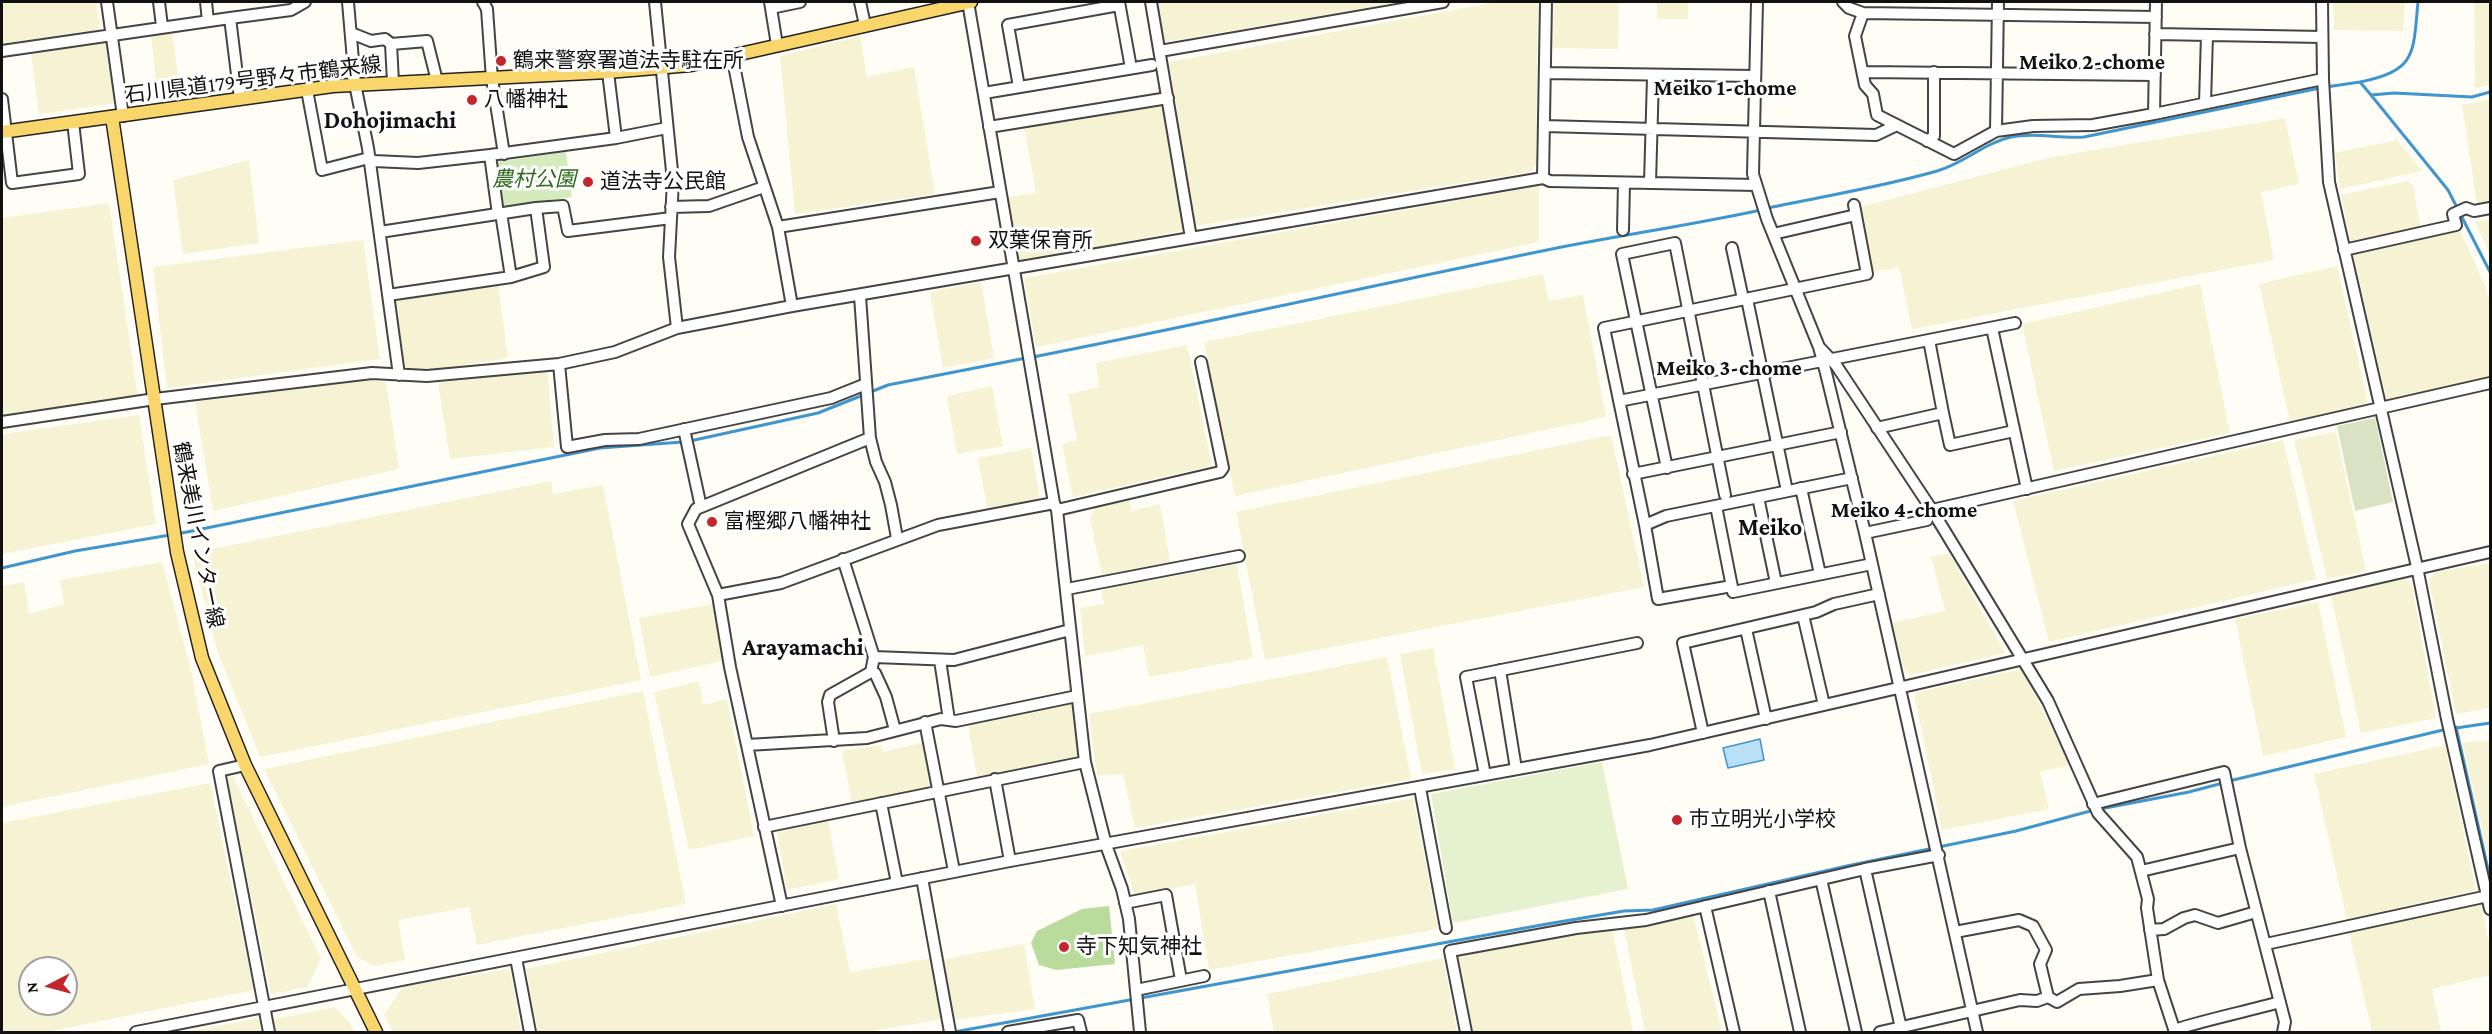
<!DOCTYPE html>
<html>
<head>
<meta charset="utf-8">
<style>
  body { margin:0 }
  #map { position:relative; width:2492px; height:1034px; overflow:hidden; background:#fffdf5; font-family:"Crimson Pro",serif }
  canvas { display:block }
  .frame { position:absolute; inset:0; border:3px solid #111; pointer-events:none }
  .north { position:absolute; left:18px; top:956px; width:60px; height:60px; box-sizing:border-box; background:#fff; border:2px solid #a0a0a0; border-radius:50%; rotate:264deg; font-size:16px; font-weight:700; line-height:24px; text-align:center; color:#111 }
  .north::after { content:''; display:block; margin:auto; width:21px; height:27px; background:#c4262e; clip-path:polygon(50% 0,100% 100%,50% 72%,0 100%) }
</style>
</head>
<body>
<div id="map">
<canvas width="2492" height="1034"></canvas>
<div class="frame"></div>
<div class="north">N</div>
</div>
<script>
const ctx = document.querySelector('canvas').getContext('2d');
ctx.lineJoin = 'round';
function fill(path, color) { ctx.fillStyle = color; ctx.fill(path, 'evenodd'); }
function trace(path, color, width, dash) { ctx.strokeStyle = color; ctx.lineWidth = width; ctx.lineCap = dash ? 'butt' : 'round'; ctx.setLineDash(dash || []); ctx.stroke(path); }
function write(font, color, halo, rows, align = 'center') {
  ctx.font = font + ' "Crimson Pro","Noto Sans JP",serif'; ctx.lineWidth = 6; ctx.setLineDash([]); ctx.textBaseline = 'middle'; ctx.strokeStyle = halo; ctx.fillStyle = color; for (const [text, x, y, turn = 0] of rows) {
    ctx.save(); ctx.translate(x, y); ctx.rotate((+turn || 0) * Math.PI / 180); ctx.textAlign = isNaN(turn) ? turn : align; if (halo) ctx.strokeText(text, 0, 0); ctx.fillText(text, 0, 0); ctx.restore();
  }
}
const farmland = new Path2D(`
  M 2,2 L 96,2 L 100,29 L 2,44 Z
  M 1156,2 L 1402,2 L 1163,42 Z
  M 1497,2 L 1538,2 L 1536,165 L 1530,172 L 1195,226 L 1169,62 Z
  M 1554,2 L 1619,2 L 1618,49 L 1553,48 Z
  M 1657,2 L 1688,2 L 1688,19 L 1657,19 Z
  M 2333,2 L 2405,2 L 2403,31 L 2334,30 Z
  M 2474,2 L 2490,2 L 2490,85 L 2475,88 Z
  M 172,32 L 181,96 L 158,98 L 151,35 Z
  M 860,36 L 867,77 L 914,67 L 935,194 L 795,214 L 780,56 Z
  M 109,41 L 117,103 L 39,114 L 31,53 Z
  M 2490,99 L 2490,201 L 2477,204 L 2462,105 Z
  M 1162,105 L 1184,230 L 1016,263 L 1006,197 L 1036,193 L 1024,126 Z
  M 2285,118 L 2299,184 L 2261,192 L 2274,260 L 1912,329 L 1899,268 L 1872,271 L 1860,207 L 2052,157 Z
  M 2397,140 L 2422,171 L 2340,189 L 2335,153 Z
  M 249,160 L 259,243 L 183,254 L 173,180 Z
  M 2407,181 L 2413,185 L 2421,230 L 2352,246 L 2341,195 Z
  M 1539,186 L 1539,242 L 1036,347 L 1024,278 Z
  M 109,203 L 138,397 L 2,416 L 2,218 Z
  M 2490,219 L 2490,254 L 2475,222 Z
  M 2460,230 L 2486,288 L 2490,303 L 2490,377 L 2387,400 L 2353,253 Z
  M 363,240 L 380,359 L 167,388 L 153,267 Z
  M 2337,266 L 2369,408 L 2291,426 L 2259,284 Z
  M 1543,274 L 1549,301 L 1583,295 L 1606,417 L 1235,496 L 1204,342 Z
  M 981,282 L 994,358 L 943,368 L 930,292 Z
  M 2200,284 L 2230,433 L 2054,471 L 2022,324 Z
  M 498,285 L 508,358 L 427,371 L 405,370 L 395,299 Z
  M 1187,345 L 1212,466 L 1073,497 L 1062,444 L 1077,440 L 1068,394 L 1099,387 L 1096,363 Z
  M 547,368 L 554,447 L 450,459 L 438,383 Z
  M 367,380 L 386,382 L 399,469 L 213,511 L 195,402 Z
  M 992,386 L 1003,446 L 957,454 L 947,396 Z
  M 139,415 L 156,524 L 2,554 L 2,434 Z
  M 2336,432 L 2366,571 L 2327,579 L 2294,440 Z
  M 1611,435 L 1644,587 L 1265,660 L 1236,512 Z
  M 2283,440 L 2316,579 L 2049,642 L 2013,501 Z
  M 1031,448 L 1040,500 L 987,508 L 978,458 Z
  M 551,481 L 553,494 L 603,485 L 641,680 L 260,757 L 218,653 L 192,553 Z
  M 1129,499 L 1132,511 L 1160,504 L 1170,562 L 1102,575 L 1090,520 L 1094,508 Z
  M 1949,553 L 2005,653 L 1911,675 L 1904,669 L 1892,623 L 1945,611 L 1931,557 Z
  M 162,562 L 191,670 L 209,764 L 2,807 L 2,586 L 24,582 L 29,614 L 64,604 L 60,580 Z
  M 2490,563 L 2490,708 L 2456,714 L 2429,581 L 2435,572 Z
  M 1237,564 L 1253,658 L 1149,677 L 1143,645 L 1085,656 L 1080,608 L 1104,604 L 1101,590 Z
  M 2404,578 L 2412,586 L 2436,718 L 2361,733 L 2331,596 Z
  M 2318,602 L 2346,737 L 2263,756 L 2235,619 Z
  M 713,604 L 722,661 L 650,677 L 639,618 Z
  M 1433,648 L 1455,769 L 1422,774 L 1400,654 Z
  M 1387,657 L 1411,779 L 1135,828 L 1123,774 L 1097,776 L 1089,714 Z
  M 2022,669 L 2070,765 L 2040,772 L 2049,809 L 1942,830 L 1914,693 Z
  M 699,681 L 703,705 L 727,699 L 754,836 L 689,850 L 654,692 Z
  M 643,691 L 686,904 L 477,945 L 469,907 L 398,920 L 405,960 L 374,966 L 357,957 L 264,769 Z
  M 1069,701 L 1074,704 L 1079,753 L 1075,758 L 977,777 L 968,724 Z
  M 2490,740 L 2490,865 L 2463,743 Z
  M 924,742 L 933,788 L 852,804 L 842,751 L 881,745 L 883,752 Z
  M 2445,745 L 2476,890 L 2347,920 L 2314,774 Z
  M 233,776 L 321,959 L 308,987 L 271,994 L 227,778 Z
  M 210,783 L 254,990 L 46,1032 L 2,1032 L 2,823 ZM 30,968 L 66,968 L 66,1004 L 30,1004 Z
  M 1413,798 L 1438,929 L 1209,970 L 1195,884 L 1135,895 L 1120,851 Z
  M 828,820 L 839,879 L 787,890 L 777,832 Z
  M 2480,901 L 2490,948 L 2490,975 L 2432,989 L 2441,1032 L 2372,1032 L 2349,932 Z
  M 836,904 L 850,972 L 932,958 L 943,1019 L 866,1032 L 538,1032 L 526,969 Z
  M 1692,910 L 1722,1032 L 1645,1032 L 1624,929 Z
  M 1612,928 L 1633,1032 L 1472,1032 L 1457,955 Z
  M 1024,944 L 1035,1009 L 953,1020 L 940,960 Z
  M 1443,958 L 1457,1032 L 1274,1032 L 1267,994 Z
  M 510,969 L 521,1032 L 393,1032 L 384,1015 L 403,986 Z
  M 335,1007 L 350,1023 L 355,1032 L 276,1032 L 273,1019 Z
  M 259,1018 L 261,1032 L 185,1032 Z`);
const green = new Path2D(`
  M 566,152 L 572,197 L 502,207 L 496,162 Z`);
const forest = new Path2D(`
  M 1109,906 L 1115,964 L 1056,970 L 1039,965 L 1031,943 L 1037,931 L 1082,909 Z`);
const cemetery = new Path2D(`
  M 2375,418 L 2393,502 L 2355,511 L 2337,426 Z`);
const pitch = new Path2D(`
  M 1602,762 L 1628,889 L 1453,923 L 1431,794 Z`);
const water = new Path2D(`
  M 1760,739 L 1764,760 L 1728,768 L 1723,748 Z`);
const stream = new Path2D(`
  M 2360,82 C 2417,70 2413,54 2418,2
  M 2326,87 L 2360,82 L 2371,95 L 2394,93 L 2472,97 L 2490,92
  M 2371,95 L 2448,190 L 2490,272
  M 1768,208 C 1824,196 1882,187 1937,171 C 1963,164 1984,143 2011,137 C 2035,132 2060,139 2084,137 L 2320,88
  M 1033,357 C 1206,323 1379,284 1552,249 C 1621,235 1692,225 1761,210
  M 690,441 L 818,413 L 888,385 L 1026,358
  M 177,534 L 600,448 L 683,442
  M 2,568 L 75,551 L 170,535
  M 2456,727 L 2490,878
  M 2456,728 L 2490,723
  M 2229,781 L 2443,730
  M 2100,809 L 2189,792 L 2223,783
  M 954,1032 L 1547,924 L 1624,911 L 1653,910 L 1847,866 L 2016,831 L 2094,810`);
const minor = new Path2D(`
  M 107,2 L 123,116
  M 159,2 L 162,26
  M 206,2 L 208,21
  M 348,2 L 355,84 L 368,148 L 399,375
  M 483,2 L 487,9 L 492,79 L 504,154
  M 655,2 L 673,181 L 669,257 L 677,328 L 792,306 L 1543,178 L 1550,181 L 1756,185
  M 770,2 L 777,45
  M 860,2 L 865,25
  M 968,2 L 1054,503 L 1057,510 L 1085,762 L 1106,845 L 1122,889 L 1129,919 L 1140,1032
  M 1119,2 L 1131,68
  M 1151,2 L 1191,238
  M 1757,2 L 1753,174 L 1767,219 L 1819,347 L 1826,373 L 1865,533 L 1977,1032
  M 1843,2 L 1849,8 L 1863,13 L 2156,17
  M 2156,2 L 2154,114 L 2323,79
  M 2322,2 L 2323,79 L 2329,182 L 2417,567 L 2447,719 L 2490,909
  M 771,8 L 800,2
  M 1863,13 L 1855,36 L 1865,85 L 1873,94 L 1877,115 L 1954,154 L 1996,131 L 1998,2
  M 351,33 L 371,41 L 385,39 L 391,44 L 427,41 L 437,81
  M 2155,34 L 2322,37
  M 391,44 L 393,82
  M 2,51 L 230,18
  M 1160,51 L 1443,2
  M 732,55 L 748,137 L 778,227 L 792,306
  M 608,72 L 616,138
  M 1863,72 L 2155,75
  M 1545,73 L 1755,76
  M 1019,87 L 1008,25 L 1119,5
  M 307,90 L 322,170 L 369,158 L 374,161 L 418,163 L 490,155 L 498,214
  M 984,93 L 1152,65
  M 2,99 L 12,183 L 79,174 L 73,122
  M 240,99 L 230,18 L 291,10 L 305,2
  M 2205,103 L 2207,35
  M 1544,126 L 1876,135 L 1897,125
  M 989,127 L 1168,98
  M 1996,131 L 2033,126 L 2093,125 L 2154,114
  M 1927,141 L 1934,136 L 1934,72
  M 490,155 L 616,138 L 667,128
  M 1543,178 L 1546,2
  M 1650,183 L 1653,77
  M 671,207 L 709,206 L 764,187
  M 536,208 L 563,206 L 568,231 L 671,218
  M 501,213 L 511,277
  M 778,227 L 1000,192
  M 1623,230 L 1624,183
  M 380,232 L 536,208 L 544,267 L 511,277 L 388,295
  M 1773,234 L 1856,215
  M 1732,248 L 1743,299
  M 2344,250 L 2456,225 L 2453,214 L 2466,208 L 2474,211 L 2490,208
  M 860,296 L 870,438 L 876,462 L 885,482 L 891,505 L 897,538
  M 1747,299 L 1787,491
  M 1992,328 L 2027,489
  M 1929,340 L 1943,413
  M 1820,348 L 1836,365 L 1932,510 L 2048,701 L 2098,813 L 2137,857 L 2148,899 L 2147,908 L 2158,980 L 2175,1032
  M 559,364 L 567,447 L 605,440 L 639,439 L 831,398 L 866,384
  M 1619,401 L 2015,323
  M 2,422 L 155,399 L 372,373 L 427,376 L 559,364 L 615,352 L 677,328
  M 1877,428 L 1943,413 L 1950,445 L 2014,431
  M 684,429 L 701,507
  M 1667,468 L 1622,254 L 1675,243 L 1725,495
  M 1633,474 L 1841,432
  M 1801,488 L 1820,574
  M 1758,497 L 1776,583
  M 1716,506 L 1733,592 L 1872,564
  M 1057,510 L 1220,472 L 1223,468 L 1201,362
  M 1932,510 L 2490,383
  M 1645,525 L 1604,328 L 1867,274 L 1854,205
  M 1865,533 L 1927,520
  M 843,559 L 874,657 L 954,660 L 1070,630
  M 1732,586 L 1658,599 L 1645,525 L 1666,516 L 1852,478
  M 1067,589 L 1239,556
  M 718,595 L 781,583 L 938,525 L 1054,503
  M 1803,615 L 1824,705
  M 1746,629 L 1766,719
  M 940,660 L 949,720
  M 1500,670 L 1516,769
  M 871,672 L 875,673 L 886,697 L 895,730
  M 925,722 L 954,871
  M 1703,733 L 1683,643 L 1816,612 L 1834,604 L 1879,594
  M 834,741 L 828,702 L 830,695 L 871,672 L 874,657
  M 747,745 L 867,738 L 941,719 L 956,721 L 1077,696
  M 245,765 L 219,771 L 269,1032
  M 1485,775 L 1466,677 L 1637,643
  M 995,779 L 1010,861
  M 1420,788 L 1446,928
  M 881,803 L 897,883
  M 2093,804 L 2224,772 L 2240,848 L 2285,1022 L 2283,1032
  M 764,827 L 1085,762
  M 1865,869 L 1901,1028
  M 2141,871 L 2240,848
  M 922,878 L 950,1032
  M 1821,879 L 1856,1032
  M 1769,891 L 1800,1032
  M 1125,903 L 1166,895 L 1181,980
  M 782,906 L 730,667 L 718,595 L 688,524 L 696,509 L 870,438
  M 1705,906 L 1734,1032
  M 2150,930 L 2164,929 L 2184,918 L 2195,915 L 2218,923 L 2256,912
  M 2266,944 L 2488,896
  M 516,958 L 530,1032
  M 1136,990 L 1204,976
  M 2048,997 L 2057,1002 L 2079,989 L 2120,986 L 2158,980
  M 2174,1030 C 2209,1019 2244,1012 2280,1002
  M 136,1032 L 1010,861 L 1650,745 L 2490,552
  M 1008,1032 L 1078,1020 L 1081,1032
  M 1466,1032 L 1450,951 L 1576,928 L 1646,920 L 1865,869 L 1939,855
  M 1880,1032 L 2020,1000 L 2037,1001 L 2048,997 L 2040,964 L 2046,950 L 2033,926 L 2019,920 L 1955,932`);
const major = new Path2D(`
  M 112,117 L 177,552 L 202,658 L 245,765 L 376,1032
  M 2,132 L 333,86 L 608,72 L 691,65 L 971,2`);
const markers = [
  [501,61,6,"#c4262e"],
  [472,100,6,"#c4262e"],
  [588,182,6,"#c4262e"],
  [976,241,6,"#c4262e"],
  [712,522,6,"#c4262e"],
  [1677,820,6,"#c4262e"],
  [1064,947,6,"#c4262e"]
];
const poiNames = [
  ["鶴来警察署道法寺駐在所",513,61],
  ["八幡神社",484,100],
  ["道法寺公民館",600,182],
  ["双葉保育所",988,241],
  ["富樫郷八幡神社",724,522],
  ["市立明光小学校",1689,820],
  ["寺下知気神社",1076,947]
];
const streetNames = [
  ["石川県道179号野々市鶴来線",253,80,-7],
  ["鶴来美川インター線",198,535,79]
];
const parkNames = [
  ["農村公園",534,180]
];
const neighbourhoodNames = [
  ["Meiko 2-chome",2092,62],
  ["Meiko 1-chome",1725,88],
  ["Meiko 3-chome",1729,368],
  ["Meiko 4-chome",1904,510]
];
const quarterNames = [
  ["Dohojimachi",390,121],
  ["Meiko",1770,528],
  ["Arayamachi",803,648]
];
fill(farmland, '#f6f3d4');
fill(green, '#d5ebbd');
fill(forest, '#b9dc9c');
fill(cemetery, '#d9e3c4');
fill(pitch, '#e6f2cf');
fill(water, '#b9e0f7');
trace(water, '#3f96cf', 1.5);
trace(stream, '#3f96cf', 3);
trace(minor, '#444', 14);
trace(major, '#222', 15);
trace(minor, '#fff', 10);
trace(major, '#f9d66b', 12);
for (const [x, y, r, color] of markers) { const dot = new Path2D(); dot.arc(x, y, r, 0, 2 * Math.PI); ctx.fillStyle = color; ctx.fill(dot); trace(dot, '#fff', 2); }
write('21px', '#111', '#fff', poiNames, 'left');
write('21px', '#111', '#fff', streetNames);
write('italic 21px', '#2f6b1f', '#fff', parkNames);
write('bold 22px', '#111', '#fff', neighbourhoodNames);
write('bold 24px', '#111', '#fff', quarterNames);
</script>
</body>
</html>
